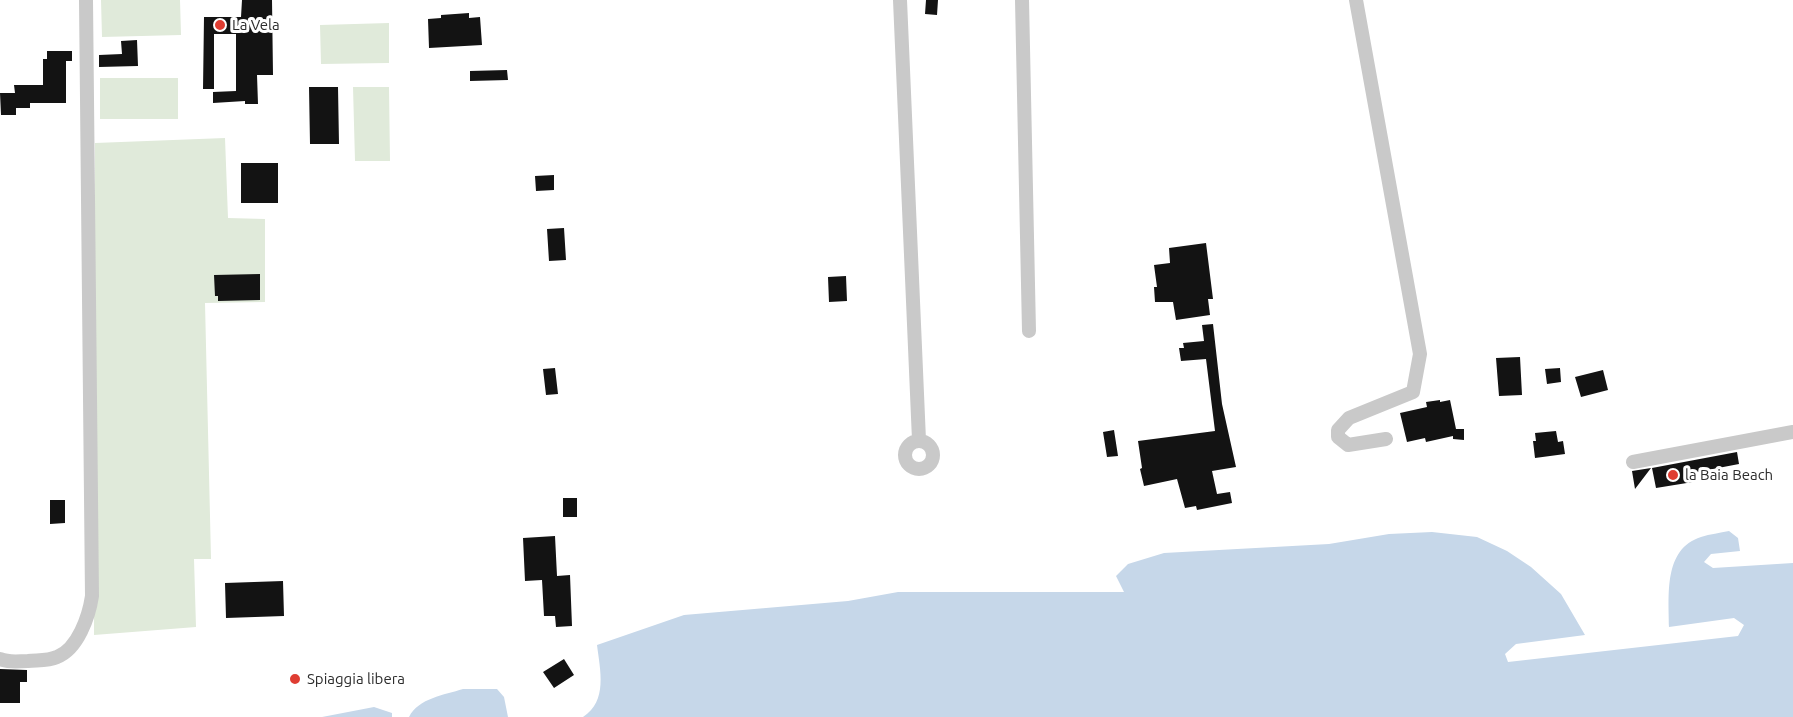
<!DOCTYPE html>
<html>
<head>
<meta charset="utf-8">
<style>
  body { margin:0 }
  canvas { display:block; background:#fff }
</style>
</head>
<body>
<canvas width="1793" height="717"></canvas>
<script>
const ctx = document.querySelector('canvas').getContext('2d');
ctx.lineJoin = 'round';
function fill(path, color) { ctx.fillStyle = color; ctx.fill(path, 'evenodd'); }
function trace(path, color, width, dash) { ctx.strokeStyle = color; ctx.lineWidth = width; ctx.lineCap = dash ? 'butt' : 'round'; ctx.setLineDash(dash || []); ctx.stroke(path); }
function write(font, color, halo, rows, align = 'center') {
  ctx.font = font + ' Ubuntu,sans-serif'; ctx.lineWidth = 6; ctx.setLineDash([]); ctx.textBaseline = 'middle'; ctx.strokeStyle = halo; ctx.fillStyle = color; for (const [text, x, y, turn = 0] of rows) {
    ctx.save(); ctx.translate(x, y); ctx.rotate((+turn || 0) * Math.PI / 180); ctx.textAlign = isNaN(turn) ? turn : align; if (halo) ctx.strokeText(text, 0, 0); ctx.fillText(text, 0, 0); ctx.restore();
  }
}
const green = new Path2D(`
  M 101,0 L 180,0 L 181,35 L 102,37 Z
  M 389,23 L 389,63 L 321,64 L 320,25 Z
  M 100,78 L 178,78 L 178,119 L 100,119 Z
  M 353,87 L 389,87 L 390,161 L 355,161 Z
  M 225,138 L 228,218 L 265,219 L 265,302 L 205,303 L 211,559 L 194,559 L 196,627 L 94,635 L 95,143 Z`);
const water = new Path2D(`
  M 1729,531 L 1738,538 L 1740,551 L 1711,554 L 1704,562 L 1713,568 L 1793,563 L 1793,717 L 583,717 C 608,701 600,670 597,645 L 684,615 L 848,601 L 898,592 L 1124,592 L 1116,576 L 1128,564 L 1164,553 L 1329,544 L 1389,534 L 1432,532 L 1477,537 L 1507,551 L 1531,567 L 1561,594 L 1585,635 L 1516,644 L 1505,654 L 1508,662 L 1738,636 L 1744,625 L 1734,618 L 1669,627 C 1669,596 1663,549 1701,537 C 1710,534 1720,533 1729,531 Z
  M 463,689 L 497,689 L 504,697 L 508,717 L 409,717 C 419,698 444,695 463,689 Z
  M 374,707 L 392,713 L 392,717 L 322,717 Z`);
const building = new Path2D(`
  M 242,0 L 272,0 L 273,75 L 257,75 L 258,104 L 245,104 L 245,101 L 213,103 L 213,92 L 236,91 L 236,34 L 214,34 L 214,89 L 203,89 L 204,17 L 241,17 Z
  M 926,0 L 938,0 L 937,15 L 925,14 Z
  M 469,13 L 469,18 L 480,17 L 482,45 L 429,48 L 428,19 L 441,18 L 441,15 Z
  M 137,40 L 138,66 L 99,67 L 99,55 L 122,54 L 121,41 Z
  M 47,51 L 72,51 L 72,61 L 66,61 L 66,103 L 30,103 L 30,108 L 16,108 L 16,115 L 1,115 L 0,93 L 15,93 L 14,85 L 43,85 L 43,59 L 47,59 Z
  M 507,70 L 508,80 L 470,81 L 470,71 Z
  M 309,87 L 338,87 L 339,144 L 310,144 Z
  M 241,163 L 278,163 L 278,203 L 241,203 Z
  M 554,175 L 554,190 L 536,191 L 535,176 Z
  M 564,228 L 566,260 L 549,261 L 547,229 Z
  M 1206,243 L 1213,299 L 1208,299 L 1210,315 L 1176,320 L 1173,302 L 1155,302 L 1154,287 L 1157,287 L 1154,265 L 1170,263 L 1169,248 Z
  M 260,274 L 260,300 L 218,301 L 218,296 L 215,296 L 214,275 Z
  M 846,276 L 847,301 L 829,302 L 828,277 Z
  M 1213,324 L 1222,404 L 1236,467 L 1212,471 L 1217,494 L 1230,492 L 1232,503 L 1197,510 L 1196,506 L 1185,508 L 1177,479 L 1144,486 L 1140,469 L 1142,468 L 1138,441 L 1215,431 L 1206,359 L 1181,361 L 1179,348 L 1184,348 L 1183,343 L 1204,341 L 1202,325 Z
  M 1520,357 L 1522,395 L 1499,396 L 1496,358 Z
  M 555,368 L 558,394 L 546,395 L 543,369 Z
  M 1560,368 L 1561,382 L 1547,384 L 1545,369 Z
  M 1603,370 L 1608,390 L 1581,397 L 1575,377 Z
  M 1440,400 L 1440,402 L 1450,400 L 1456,429 L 1464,429 L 1464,440 L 1453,439 L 1453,436 L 1426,442 L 1425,438 L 1407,442 L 1400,413 L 1427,407 L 1426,402 Z
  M 1114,430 L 1118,456 L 1107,457 L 1103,432 Z
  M 1556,431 L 1558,442 L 1563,441 L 1565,454 L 1535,458 L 1533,441 L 1536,441 L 1535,433 Z
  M 1737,452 L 1739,464 L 1692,473 L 1693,482 L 1656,488 L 1652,468 Z
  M 1651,468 L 1635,489 L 1632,471 Z
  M 563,498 L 577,498 L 577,517 L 563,517 Z
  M 50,500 L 65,500 L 65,523 L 50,524 Z
  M 555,536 L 557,576 L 570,575 L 572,626 L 556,627 L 555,616 L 544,616 L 542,580 L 525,581 L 523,538 Z
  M 283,581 L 284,616 L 226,618 L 225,583 Z
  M 564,659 L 574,675 L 554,688 L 543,672 Z
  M 0,669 L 27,670 L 27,682 L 20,682 L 20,703 L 0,703 Z`);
const minor = new Path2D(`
  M 900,0 L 919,440
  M 1022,0 L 1029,331
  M 1356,0 L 1420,354 L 1413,392 L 1349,418 L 1338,430 L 1338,437 L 1348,445 L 1386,439
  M905 455a14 14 0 1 1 28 0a14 14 0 1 1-28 0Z
  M 1633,462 L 1793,432
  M 0,659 C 9,663 19,661 28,661 C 38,660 48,661 57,657 C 78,649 89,616 92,596 L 86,0`);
const markers = [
  [220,25,6,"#df3d32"],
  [1673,475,6,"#df3d32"],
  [295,679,6,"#df3d32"]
];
const poiNames = [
  ["La Vela",232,25],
  ["la Baia Beach",1685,475],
  ["Spiaggia libera",307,679]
];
fill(green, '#e0eada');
fill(water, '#c6d7e9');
fill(building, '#131313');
trace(minor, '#c9c9c9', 14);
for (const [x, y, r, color] of markers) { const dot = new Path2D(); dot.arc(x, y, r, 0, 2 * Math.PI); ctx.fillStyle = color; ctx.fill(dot); trace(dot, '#fff', 2); }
write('15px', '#2c2c2c', '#fff', poiNames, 'left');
</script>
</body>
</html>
